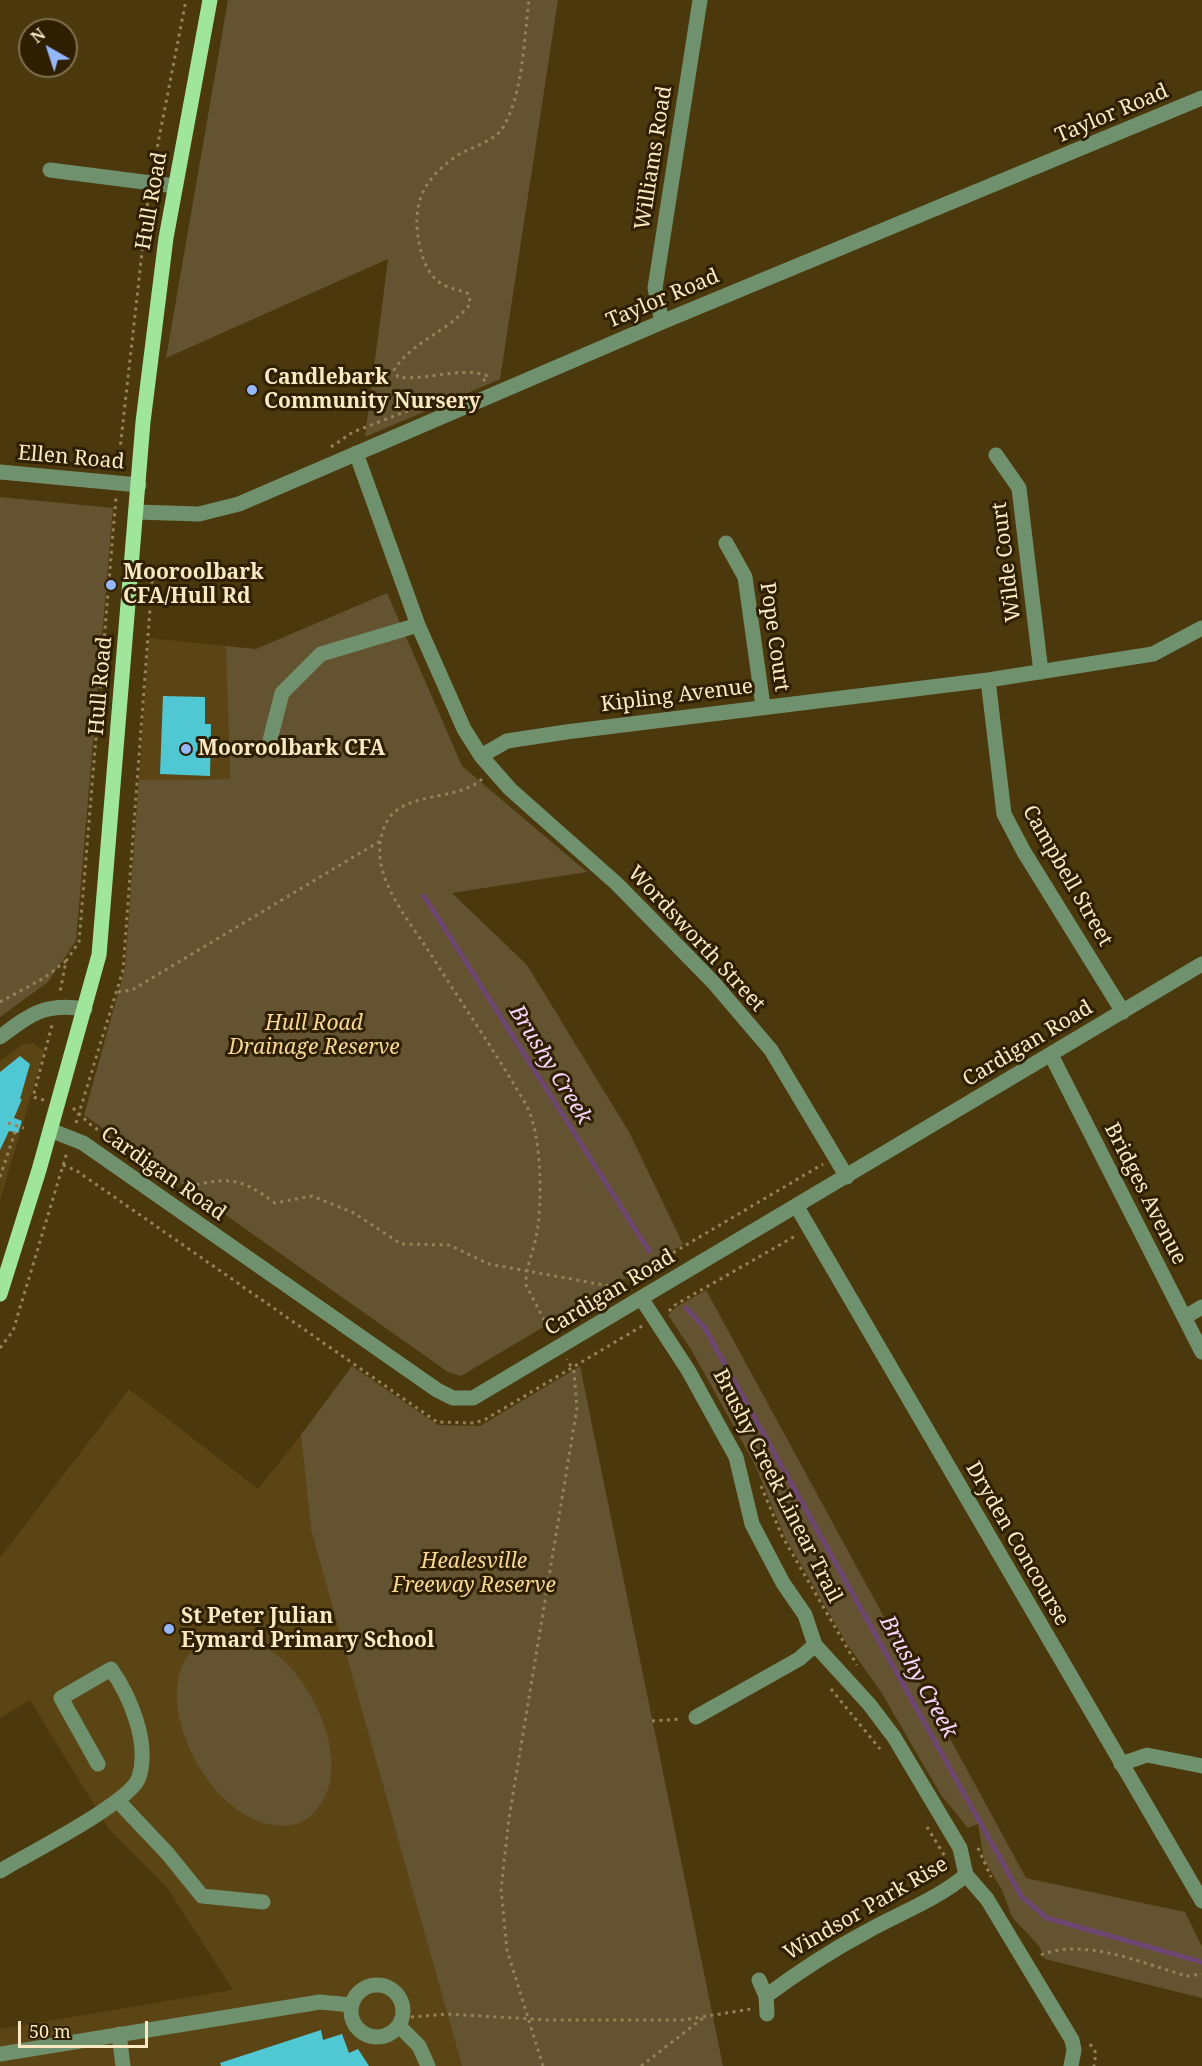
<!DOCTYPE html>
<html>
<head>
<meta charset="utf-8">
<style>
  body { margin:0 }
  #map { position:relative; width:1202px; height:2066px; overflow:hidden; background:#4b380c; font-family:"Noto Serif",serif }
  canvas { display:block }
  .north { position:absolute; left:18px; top:18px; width:60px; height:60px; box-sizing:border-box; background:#2e1f00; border:2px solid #806f4e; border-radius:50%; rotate:321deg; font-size:16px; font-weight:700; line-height:24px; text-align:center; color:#fce8c3 }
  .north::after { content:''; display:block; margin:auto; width:21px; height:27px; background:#94b7fd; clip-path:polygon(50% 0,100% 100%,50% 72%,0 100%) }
  .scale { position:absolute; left:18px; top:2021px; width:130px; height:27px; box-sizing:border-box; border:3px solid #fce8c3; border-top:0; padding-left:8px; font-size:18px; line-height:21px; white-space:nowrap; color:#fce8c3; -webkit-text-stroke:4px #2e1f00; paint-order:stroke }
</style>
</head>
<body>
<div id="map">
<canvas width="1202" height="2066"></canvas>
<div class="north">N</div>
<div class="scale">50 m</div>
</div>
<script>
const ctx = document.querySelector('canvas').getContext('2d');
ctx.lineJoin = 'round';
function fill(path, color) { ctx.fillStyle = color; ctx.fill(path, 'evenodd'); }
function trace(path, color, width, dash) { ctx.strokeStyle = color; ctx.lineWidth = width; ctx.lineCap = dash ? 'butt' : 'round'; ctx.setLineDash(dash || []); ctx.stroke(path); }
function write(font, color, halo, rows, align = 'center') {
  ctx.font = font + ' "Noto Serif",serif'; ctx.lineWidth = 6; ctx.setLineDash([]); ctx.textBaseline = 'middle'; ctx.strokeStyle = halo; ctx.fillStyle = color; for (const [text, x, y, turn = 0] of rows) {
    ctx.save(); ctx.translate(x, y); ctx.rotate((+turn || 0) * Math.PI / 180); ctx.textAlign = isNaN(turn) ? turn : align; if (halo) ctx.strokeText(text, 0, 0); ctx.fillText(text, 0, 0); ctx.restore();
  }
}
const built = new Path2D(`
  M 149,638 L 226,646 L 230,779 L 139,780 Z
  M 33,1043 L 44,1051 L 0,1201 L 0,1061 L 22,1045 Z
  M 129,1389 L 258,1489 L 301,1435 L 311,1530 L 462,2066 L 0,2066 L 0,2029 L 233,1990 L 168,1889 L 109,1829 L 30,1700 L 0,1718 L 0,1558 Z`);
const green = new Path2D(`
  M 228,0 L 558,0 L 500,379 L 365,437 L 388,259 L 166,358 Z
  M 0,497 L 113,508 L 76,941 L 48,982 L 0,1017 Z
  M 387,593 L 462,766 L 587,872 L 452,893 L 527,965 L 629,1132 L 683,1244 L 461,1376 L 448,1372 L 84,1115 L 125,968 L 139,780 L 230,779 L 226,646 L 256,649 Z
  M 706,1290 L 1026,1878 L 1185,1912 L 1202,1947 L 1202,1998 L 1045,1959 L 1039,1946 L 1012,1917 L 1002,1890 L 984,1860 L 978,1824 L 968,1828 L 941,1795 L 881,1692 L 847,1644 L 785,1537 L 755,1465 L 738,1434 L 692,1351 L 668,1315 L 675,1308 Z
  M 352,1366 L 438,1425 L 480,1426 L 580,1366 L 723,2066 L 462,2066 L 311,1530 L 301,1435 Z
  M 228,1634 C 255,1638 279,1653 296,1674 C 322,1707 347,1767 320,1805 C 314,1814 306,1821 296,1824 C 207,1846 118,1649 228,1634 Z`);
const stream = new Path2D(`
  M 424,896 L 649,1251
  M 686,1308 L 704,1327 L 1021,1896 L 1047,1918 L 1202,1962`);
const building = new Path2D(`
  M 163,696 L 205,697 L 205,724 L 211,724 L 210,776 L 160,774 Z
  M 20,1056 L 30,1064 L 20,1099 L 22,1099 L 14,1118 L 22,1121 L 18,1133 L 9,1131 L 0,1150 L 0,1072 Z
  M 321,2030 L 323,2040 L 342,2034 L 349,2053 L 358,2049 L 369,2066 L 221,2066 L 220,2063 Z`);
const path = new Path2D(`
  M 153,169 L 186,0
  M 483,381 L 488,376 C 460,366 427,381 398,377 L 394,370 C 412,341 450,331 470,304 L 469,294 C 459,289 448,289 439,282 C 428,274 423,260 420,247 C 411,207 421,181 455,157 C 468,148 493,142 502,129 C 523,96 524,39 529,0
  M 331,447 L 353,432 L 433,401
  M 118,467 L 148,199
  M 482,779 C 457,802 403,790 386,823 C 381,833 379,846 380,858 C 384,891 410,923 428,950 C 460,1001 495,1051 525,1103 C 542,1130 543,1206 536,1237 C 533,1253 525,1269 526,1285 L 551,1333
  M 66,961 L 79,942 L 116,497
  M 118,992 L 132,990 L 380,841
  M 0,1002 L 44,978 L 66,961 L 60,992
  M 44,1100 L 33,1097 L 52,1025
  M 73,1108 L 91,1125 L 183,1188 C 226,1177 239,1176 275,1203 L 312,1196 L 354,1213 L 401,1244 L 449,1245 L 489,1264 L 615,1287 L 620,1292
  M 8,1123 L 24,1128
  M 76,1123 L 123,970 L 153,569
  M 63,1165 L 77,1171 L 437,1422 L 475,1423 L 486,1419 L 642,1326
  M 0,1177 L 17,1126
  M 615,1287 L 823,1164
  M 669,1311 L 675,1305 L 797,1235
  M 0,1348 L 13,1331 L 67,1152
  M 761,1486 L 782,1536 L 857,1665
  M 831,1689 L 880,1749
  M 652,1721 L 682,1719
  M 927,1827 L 946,1858
  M 978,1848 L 991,1877
  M 1041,1955 C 1086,1937 1143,1964 1187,1976 L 1202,1974
  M 411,2017 L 447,2014 L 548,2020 L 683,2020 L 751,2009
  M 1090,2044 L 1096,2053 L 1094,2066
  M 543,2066 L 507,1950 L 501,1889 L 509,1818 L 577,1408 L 574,1372 L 567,1359
  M 641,2066 L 703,2018`);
const minor = new Path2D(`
  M 50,170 L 175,186
  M 662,322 L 655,288 L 700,0
  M 356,453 L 418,625 L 464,729 L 481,756 L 510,789 L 617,884 L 713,982 L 771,1050 L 847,1177
  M 996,455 L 1019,488 L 1041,672
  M 0,472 L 139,485
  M 136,512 L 199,514 L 239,504 L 662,322 L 1202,98
  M 726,543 L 745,577 L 763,706
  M 988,680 L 1004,814 L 1024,852 L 1123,1012
  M 269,744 L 282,693 L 321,654 L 418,625
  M 481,756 L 507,741 L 566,732 L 988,680 L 1153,654 L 1202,628
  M 0,1037 C 31,1014 45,1002 85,1009
  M 1051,1055 L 1202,1352
  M 50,1130 L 83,1143 L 437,1390 L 453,1398 L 473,1398 L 1202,964
  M 797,1207 L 1202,1901
  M 641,1298 L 688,1370 L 736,1457 L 752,1524 L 783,1583 L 805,1615 L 815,1645 L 799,1659 L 696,1717
  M 1185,1317 L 1202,1307
  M 1121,1764 L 1147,1755 L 1202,1766
  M 118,1801 L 168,1854 L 202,1896 L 263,1902
  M 0,1871 C 26,1855 132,1802 139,1777 C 150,1743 130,1696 111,1669 L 61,1698 L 98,1764
  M 966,1875 L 987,1899 L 1072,2040 L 1074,2050 L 1071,2066
  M 759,1980 L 766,1996 L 767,2014
  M351 2011a26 26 0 1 1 52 0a26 26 0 1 1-52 0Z
  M 766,1996 C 797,1973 832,1950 866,1932 C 900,1913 936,1900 966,1875 L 960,1848 L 894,1737 L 869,1704 L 815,1645
  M 399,2026 L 419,2046 L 428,2066
  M 119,2034 L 123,2066
  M 0,2054 L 320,2002 L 351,2005`);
const major = new Path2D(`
  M 0,1294 L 39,1170 L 99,955 L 143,422 L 166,238 L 210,0`);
const markers = [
  [252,390,6,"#94b7fd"],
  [111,585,6,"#94b7fd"],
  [186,749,6,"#94b7fd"],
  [169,1629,6,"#94b7fd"]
];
const streetNames = [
  ["Taylor Road",1112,114,-23],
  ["Williams Road",654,158,-81],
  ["Hull Road",152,201,-80],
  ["Taylor Road",663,299,-23],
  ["Ellen Road",71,458,5],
  ["Wilde Court",1007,562,-97],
  ["Pope Court",774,637,82],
  ["Hull Road",101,686,-85],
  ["Kipling Avenue",677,696,-7],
  ["Campbell Street",1067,876,60],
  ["Wordsworth Street",696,939,47],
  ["Cardigan Road",1028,1044,-31],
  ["Cardigan Road",163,1174,35],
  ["Bridges Avenue",1145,1194,63],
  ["Cardigan Road",610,1293,-31],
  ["Brushy Creek Linear Trail",777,1486,63],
  ["Dryden Concourse",1017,1544,60],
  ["Windsor Park Rise",866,1909,-30]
];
const poiNames = [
  ["Candlebark",264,378],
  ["Community Nursery",264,402],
  ["Mooroolbark",123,573],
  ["CFA/Hull Rd",123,597],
  ["Mooroolbark CFA",198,749],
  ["St Peter Julian",181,1617],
  ["Eymard Primary School",181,1641]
];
const parkNames = [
  ["Hull Road",314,1024],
  ["Drainage Reserve",314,1048],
  ["Healesville",474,1562],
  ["Freeway Reserve",474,1586]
];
const waterNames = [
  ["Brushy Creek",550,1065,58],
  ["Brushy Creek",918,1677,61]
];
fill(built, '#5b4514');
fill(green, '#645330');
trace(stream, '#6d4671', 5);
fill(building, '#50c8d3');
trace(path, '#968259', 3, [3, 4.5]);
trace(minor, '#6f916d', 15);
trace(major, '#9fe59c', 15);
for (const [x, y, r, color] of markers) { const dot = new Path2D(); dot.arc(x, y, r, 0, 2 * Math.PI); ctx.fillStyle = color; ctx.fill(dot); trace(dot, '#2e1f00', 2); }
write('21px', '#fce8c3', '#2e1f00', streetNames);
write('bold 21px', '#fce8c3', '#2e1f00', poiNames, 'left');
write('italic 21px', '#f8d796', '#2e1f00', parkNames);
write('italic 22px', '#fad4fd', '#2e1f00', waterNames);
</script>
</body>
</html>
